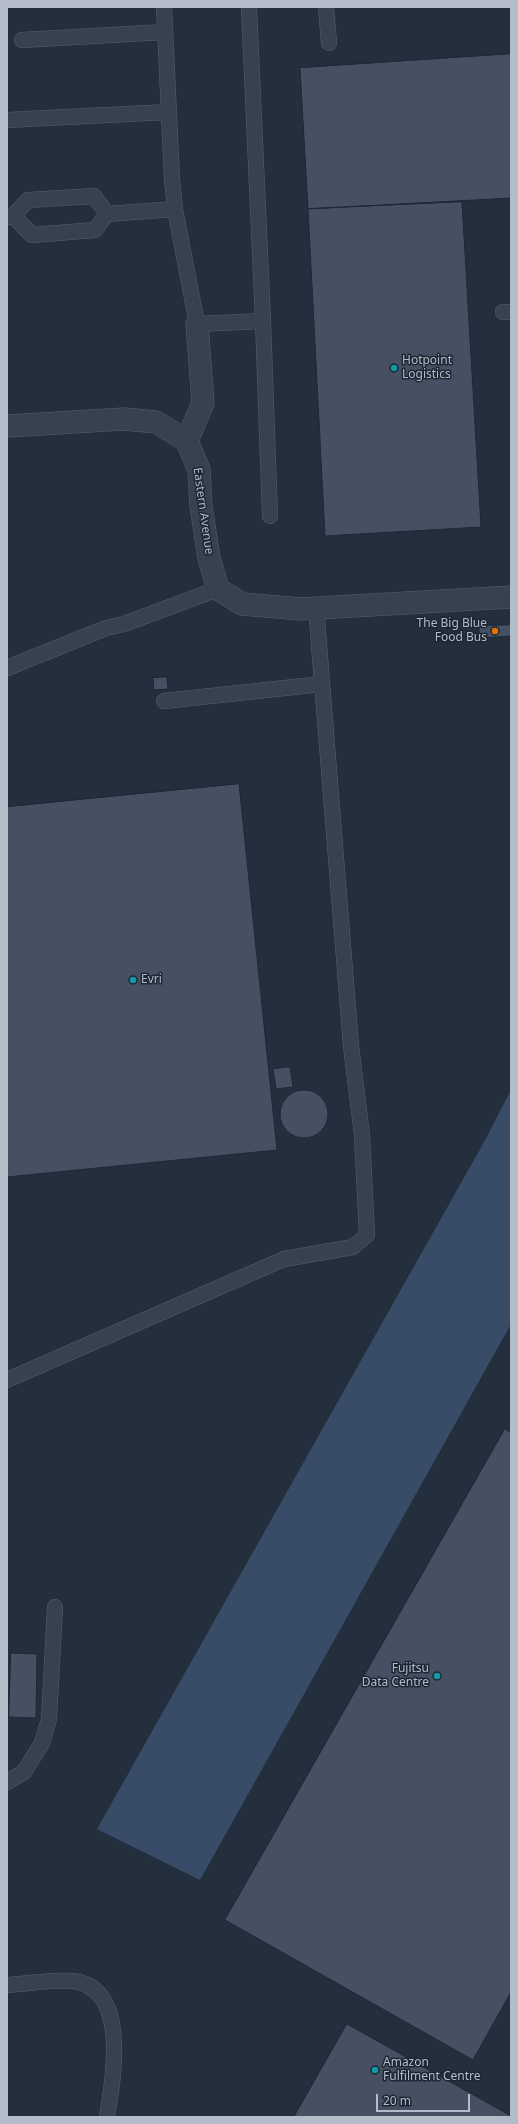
<!DOCTYPE html>
<html>
<head>
<meta charset="utf-8">
<style>
  body { margin:0 }
  #map { position:relative; width:518px; height:2124px; overflow:hidden; background:#242f3e; font-family:"Noto Sans",sans-serif }
  canvas { display:block }
  .frame { position:absolute; inset:0; border:8px solid #b4bcc9; pointer-events:none }
  .scale { position:absolute; left:376px; top:2094px; width:94px; height:18px; box-sizing:border-box; border:2px solid #b4bcc9; border-top:0; padding-left:5px; font-size:12px; line-height:14px; white-space:nowrap; color:#b4bcc9; -webkit-text-stroke:3px #1d2633; paint-order:stroke }
</style>
</head>
<body>
<div id="map">
<canvas width="518" height="2124"></canvas>
<div class="frame"></div>
<div class="scale">20 m</div>
</div>
<script>
const ctx = document.querySelector('canvas').getContext('2d');
ctx.lineJoin = 'round';
function fill(path, color) { ctx.fillStyle = color; ctx.fill(path, 'evenodd'); }
function trace(path, color, width, dash) { ctx.strokeStyle = color; ctx.lineWidth = width; ctx.lineCap = dash ? 'butt' : 'round'; ctx.setLineDash(dash || []); ctx.stroke(path); }
function write(font, color, halo, rows, align = 'center') {
  ctx.font = font + ' "Noto Sans",sans-serif'; ctx.lineWidth = 3; ctx.setLineDash([]); ctx.textBaseline = 'middle'; ctx.strokeStyle = halo; ctx.fillStyle = color; for (const [text, x, y, turn = 0] of rows) {
    ctx.save(); ctx.translate(x, y); ctx.rotate((+turn || 0) * Math.PI / 180); ctx.textAlign = isNaN(turn) ? turn : align; if (halo) ctx.strokeText(text, 0, 0); ctx.fillText(text, 0, 0); ctx.restore();
  }
}
const water = new Path2D(`
  M 511,1090 L 511,1324 L 200,1880 L 97,1829 L 483,1144 Z`);
const building = new Path2D(`
  M 511,54 L 511,198 L 308,209 L 300,68 Z
  M 462,202 L 481,527 L 325,536 L 308,209 Z
  M 511,625 L 511,636 L 479,638 L 479,626 Z
  M 167,677 L 168,689 L 154,690 L 153,678 Z
  M 239,784 L 277,1150 L 7,1177 L 7,807 Z
  M 290,1067 L 293,1087 L 276,1089 L 273,1069 Z
  M280 1114a24 24 0 1 1 48 0a24 24 0 1 1-48 0Z
  M 505,1429 L 511,1433 L 511,1992 L 473,2060 L 225,1920 Z
  M 11,1653 L 37,1654 L 36,1718 L 9,1717 Z
  M 347,2024 L 511,2116 L 511,2117 L 294,2117 Z`);
const service = new Path2D(`
  M 164,7 L 172,179 L 175,209 L 197,324 L 263,321
  M 249,7 L 263,321 L 270,516
  M 326,7 L 329,43
  M 22,40 L 165,32
  M 7,120 L 168,112
  M 107,214 L 175,209
  M 7,217 L 13,216 L 28,200 L 94,196 L 107,214 L 95,230 L 32,235 L 13,216
  M 503,312 L 511,312
  M 7,668 L 106,628 L 124,624 L 218,589
  M 164,701 L 322,684
  M 7,1380 L 284,1259 L 353,1247 L 367,1235 L 362,1135 L 351,1046 L 316,607
  M 7,1782 L 24,1772 L 42,1743 L 49,1719 L 55,1607
  M 7,1985 C 27,1984 54,1979 74,1981 C 130,1989 113,2080 107,2117`);
const minor = new Path2D(`
  M 187,441 L 203,403 L 197,324`);
const tertiary = new Path2D(`
  M 7,426 L 124,419 L 156,422 L 187,441 L 199,470 L 201,506 L 209,558 L 218,589 L 242,604 L 301,609 L 511,597`);
const markers = [
  [394,368,4,"#0f9aa8"],
  [495,631,4,"#e8710a"],
  [133,980,4,"#0f9aa8"],
  [437,1676,4,"#0f9aa8"],
  [375,2070,4,"#0f9aa8"]
];
const poiNames = [
  ["Hotpoint",402,361],
  ["Logistics",402,375],
  ["The Big Blue",487,624,"right"],
  ["Food Bus",487,638,"right"],
  ["Evri",141,980],
  ["Fujitsu",429,1669,"right"],
  ["Data Centre",429,1683,"right"],
  ["Amazon",383,2063],
  ["Fulfilment Centre",383,2077]
];
const streetNames = [
  ["Eastern Avenue",203,511,82]
];
fill(water, '#394c67');
fill(building, '#455162');
trace(building, '#1f2835', 1);
trace(service, '#565f6c', 16);
trace(minor, '#565f6c', 23);
trace(tertiary, '#565f6c', 23);
trace(service, '#38414e', 15);
trace(minor, '#38414e', 22);
trace(tertiary, '#38414e', 22);
for (const [x, y, r, color] of markers) { const dot = new Path2D(); dot.arc(x, y, r, 0, 2 * Math.PI); ctx.fillStyle = color; ctx.fill(dot); trace(dot, '#1d2633', 1.5); }
write('12px', '#b4bcc9', '#1d2633', poiNames, 'left');
write('12px', '#b4bcc9', '#1d2633', streetNames);
</script>
</body>
</html>
